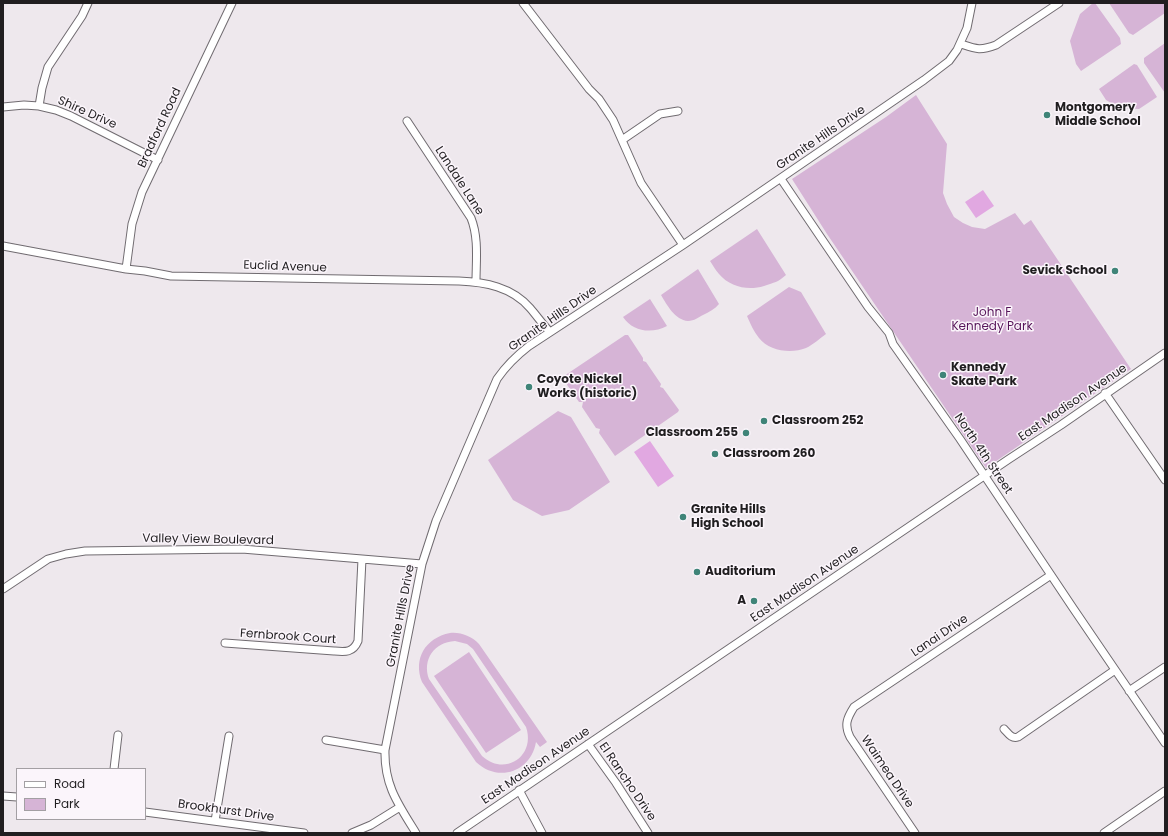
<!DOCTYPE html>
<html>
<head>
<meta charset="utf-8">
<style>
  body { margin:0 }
  #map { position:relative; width:1168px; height:836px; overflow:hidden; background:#eee8ed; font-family:Poppins,sans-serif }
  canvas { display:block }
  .frame { position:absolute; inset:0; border:4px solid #201e20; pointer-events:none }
  .legend { position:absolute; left:16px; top:768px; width:130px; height:52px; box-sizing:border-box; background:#fbf5fb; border:1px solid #a39fa3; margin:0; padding:5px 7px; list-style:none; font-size:12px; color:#201e20 }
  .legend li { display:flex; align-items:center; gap:8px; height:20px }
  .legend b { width:20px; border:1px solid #a39fa3 }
</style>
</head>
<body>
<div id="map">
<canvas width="1168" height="836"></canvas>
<div class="frame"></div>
<ul class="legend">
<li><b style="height:5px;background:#fff"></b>Road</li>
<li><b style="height:11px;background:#d6b4d6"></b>Park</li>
</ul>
</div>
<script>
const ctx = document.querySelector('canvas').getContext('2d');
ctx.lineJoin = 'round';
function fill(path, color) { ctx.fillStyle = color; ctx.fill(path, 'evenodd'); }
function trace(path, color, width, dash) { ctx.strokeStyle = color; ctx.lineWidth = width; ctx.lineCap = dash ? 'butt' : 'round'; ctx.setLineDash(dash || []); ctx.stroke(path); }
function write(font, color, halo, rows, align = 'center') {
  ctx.font = font + ' Poppins,sans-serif'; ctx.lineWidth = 3; ctx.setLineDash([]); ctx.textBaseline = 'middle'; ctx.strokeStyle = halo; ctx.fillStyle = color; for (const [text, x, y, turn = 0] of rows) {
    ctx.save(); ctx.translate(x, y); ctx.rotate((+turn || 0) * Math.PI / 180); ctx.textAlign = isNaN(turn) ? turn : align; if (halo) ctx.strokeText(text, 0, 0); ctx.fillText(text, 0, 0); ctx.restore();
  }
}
const green = new Path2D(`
  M 1093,3 L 1095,3 L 1120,38 L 1121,44 L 1081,71 L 1076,64 L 1070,41 L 1080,14 Z
  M 1109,3 L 1165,3 L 1165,13 L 1133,35 L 1129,33 Z
  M 1165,43 L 1165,93 L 1144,63 L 1144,58 Z
  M 1134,64 L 1137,65 L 1157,97 L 1139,109 L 1120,108 L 1106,100 L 1099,89 Z
  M 916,95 L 947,144 L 943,193 L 947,204 L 954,217 L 963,223 L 972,227 L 985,229 L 1015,213 L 1024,225 L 1031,220 L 1131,369 L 986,468 L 827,234 L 792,179 L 886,117 Z
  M 757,229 L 786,275 C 777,283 775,282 764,286 C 748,291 730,287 719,274 C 715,270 713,265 710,261 Z
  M 698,269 L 719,304 C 715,309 709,312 703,315 C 699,317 694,321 688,321 C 675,320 667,305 661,295 Z
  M 789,287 L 801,292 L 826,334 C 820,338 813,345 806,348 C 791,354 769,351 759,338 C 754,332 750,323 747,316 Z
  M 650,299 L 667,326 C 652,334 633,332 623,317 Z
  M 625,335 L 628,335 L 643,358 L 643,361 L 646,362 L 661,384 L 660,387 L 663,388 L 679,410 L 678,412 L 615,456 L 599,433 L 600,429 L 596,428 L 582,407 L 583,402 L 579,402 L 563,379 L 564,376 Z
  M 558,411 L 571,417 L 610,482 L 569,510 L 542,516 L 513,500 L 488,460 Z
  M 450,633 C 461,632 471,636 479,644 L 547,742 L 540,747 L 536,742 C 531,772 498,783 476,762 L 422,682 C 413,659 425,638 450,633 ZM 455,641 L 467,644 L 473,649 L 526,727 C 536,756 505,777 482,756 L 429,679 C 422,660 434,642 455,641 Z
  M 469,652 L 521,730 L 486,753 L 434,676 Z`);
const water = new Path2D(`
  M 983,190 L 994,206 L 976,218 L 965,202 Z
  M 650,441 L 674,476 L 658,487 L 634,452 Z`);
const minor = new Path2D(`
  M 523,3 L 589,89 L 599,99 L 613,120 L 641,183 L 683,245
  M 961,44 C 976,49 980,51 996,45 L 1059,3
  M 39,106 L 42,88 L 48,67 L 82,16 L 88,3
  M 3,107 L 24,105 L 39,106 L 56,110 L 71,116 L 158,160
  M 407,121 L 471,218 C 479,238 476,261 476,282
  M 622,140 L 660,114 L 678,111
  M 781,179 L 868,307 L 889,333 L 893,344 L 960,439 L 1073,608 L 1165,743
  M 3,246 L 126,269 L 145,271 L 171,276 L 459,281 C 485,282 512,287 530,308 C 537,316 543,325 550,332
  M 126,269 L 132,224 L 142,192 L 232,3
  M 1105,393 L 1165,480
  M 3,589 L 48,559 L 66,554 L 85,551 L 242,549 L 422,564
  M 225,643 L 334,651 C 345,652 353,653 358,641 L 362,559
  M 1129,691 L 1165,667
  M 1004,729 C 1008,733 1011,739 1018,737 L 1115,670
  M 326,740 L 385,750
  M 588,744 L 616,783 L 648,833
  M 114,769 L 118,735
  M 519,790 L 542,833
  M 3,796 L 17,797
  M 145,812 L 304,833
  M 215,821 L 229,736
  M 352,833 L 371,825 L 400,807
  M 416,833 C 398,804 384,785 385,750 L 422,564 L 436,521 L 497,379 C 506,366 516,356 529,346 L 683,245 L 924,80 L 949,61 L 957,50 L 967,28 L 972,3
  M 457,833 L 1009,459 L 1061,425 L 1165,353
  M 915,833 L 850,737 C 844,725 847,718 854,707 L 1051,575
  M 1104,833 L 1165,791`);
const markers = [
  [1047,115,4,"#3f8478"],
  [1115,271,4,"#3f8478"],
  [943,375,4,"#3f8478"],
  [529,387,4,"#3f8478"],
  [764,421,4,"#3f8478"],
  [746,433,4,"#3f8478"],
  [715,454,4,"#3f8478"],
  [683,517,4,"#3f8478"],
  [697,572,4,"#3f8478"],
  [754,601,4,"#3f8478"]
];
const poiNames = [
  ["Montgomery",1055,108],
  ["Middle School",1055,122],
  ["Sevick School",1107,271,"right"],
  ["Kennedy",951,368],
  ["Skate Park",951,382],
  ["Coyote Nickel",537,380],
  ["Works (historic)",537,394],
  ["Classroom 252",772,421],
  ["Classroom 255",738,433,"right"],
  ["Classroom 260",723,454],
  ["Granite Hills",691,510],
  ["High School",691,524],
  ["Auditorium",705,572],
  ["A",746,601,"right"]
];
const streetNames = [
  ["Shire Drive",87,113,24],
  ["Bradford Road",160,128,-65],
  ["Granite Hills Drive",821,138,-34],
  ["Landale Lane",459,181,57],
  ["Euclid Avenue",285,267,2],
  ["Granite Hills Drive",553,319,-35],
  ["East Madison Avenue",1073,403,-34],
  ["North 4th Street",983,454,56],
  ["Valley View Boulevard",208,540,1],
  ["East Madison Avenue",805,584,-34],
  ["Granite Hills Drive",401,616,-79],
  ["Lanai Drive",940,636,-34],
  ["Fernbrook Court",288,637,4],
  ["East Madison Avenue",536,766,-34],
  ["Waimea Drive",887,772,56],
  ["El Rancho Drive",627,782,56],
  ["Brookhurst Drive",226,811,8]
];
const parkNames = [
  ["John F",992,313],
  ["Kennedy Park",992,327]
];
fill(green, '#d6b4d6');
fill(water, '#e1a8e1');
trace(minor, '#706b70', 9);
trace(minor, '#fff', 7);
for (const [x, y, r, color] of markers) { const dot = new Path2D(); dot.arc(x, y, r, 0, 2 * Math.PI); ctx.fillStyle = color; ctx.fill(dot); trace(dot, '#fbf5fb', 1.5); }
write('bold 12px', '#201e20', '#fbf5fb', poiNames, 'left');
write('12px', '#201e20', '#fbf5fb', streetNames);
write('12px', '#57155a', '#fbf5fb', parkNames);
</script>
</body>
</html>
